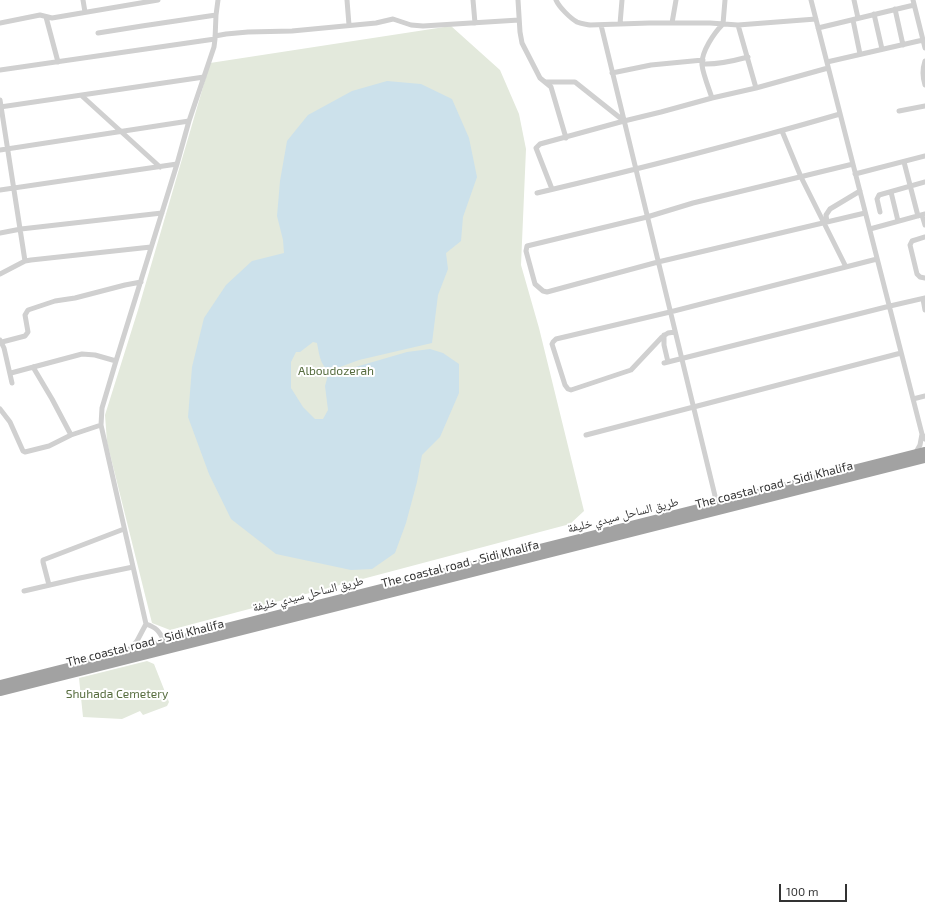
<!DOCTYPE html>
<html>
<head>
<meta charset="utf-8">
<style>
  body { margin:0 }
  #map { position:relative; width:925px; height:918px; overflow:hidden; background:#fff; font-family:"Exo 2",sans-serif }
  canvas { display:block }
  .scale { position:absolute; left:779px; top:884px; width:68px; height:18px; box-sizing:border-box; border:2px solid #333; border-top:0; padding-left:5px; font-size:12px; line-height:14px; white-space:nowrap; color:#333; -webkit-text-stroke:3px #fff; paint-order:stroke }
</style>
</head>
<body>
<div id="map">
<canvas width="925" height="918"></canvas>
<div class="scale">100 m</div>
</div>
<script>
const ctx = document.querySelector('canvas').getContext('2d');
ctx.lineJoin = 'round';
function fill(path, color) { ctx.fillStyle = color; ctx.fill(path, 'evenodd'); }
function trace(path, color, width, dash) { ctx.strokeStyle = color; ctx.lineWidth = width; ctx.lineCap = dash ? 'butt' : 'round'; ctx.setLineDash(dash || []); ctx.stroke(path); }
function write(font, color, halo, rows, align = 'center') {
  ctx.font = font + ' "Exo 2","Noto Naskh Arabic",sans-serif'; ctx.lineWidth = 4; ctx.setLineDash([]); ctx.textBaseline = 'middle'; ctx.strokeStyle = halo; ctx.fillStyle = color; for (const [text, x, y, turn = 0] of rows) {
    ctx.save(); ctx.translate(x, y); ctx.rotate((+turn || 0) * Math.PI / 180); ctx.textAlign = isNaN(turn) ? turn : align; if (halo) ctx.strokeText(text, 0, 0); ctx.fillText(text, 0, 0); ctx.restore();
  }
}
const green = new Path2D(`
  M 451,26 L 500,70 L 519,114 L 526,149 L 521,265 L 539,328 L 584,511 L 570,524 L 170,630 L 152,623 L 107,442 L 105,415 L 138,310 L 210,63 Z
  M 147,661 L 154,664 L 169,702 L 167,706 L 143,715 L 140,711 L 122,719 L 83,717 L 79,678 Z`);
const water = new Path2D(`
  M 387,81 L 421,84 L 452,99 L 469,138 L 477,177 L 463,217 L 461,241 L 446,253 L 448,269 L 438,295 L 432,343 L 359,360 L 329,371 C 320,365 319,353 317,343 L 313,342 L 300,352 L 296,352 L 291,362 L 291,388 L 303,407 L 315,419 L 323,419 L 328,410 L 325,386 L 328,375 L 407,352 L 430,349 L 443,353 L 459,364 L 459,393 L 440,437 L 422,455 L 417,482 L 406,523 L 395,553 L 372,569 L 351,570 L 276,554 L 231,519 L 209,474 L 188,417 L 192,367 L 204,318 L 226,285 L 252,261 L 284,253 L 283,240 L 277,216 L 280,181 L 287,141 L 308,115 L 352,91 Z`);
const minor = new Path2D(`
  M 83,0 L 85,12
  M 347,0 L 349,25
  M 473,0 L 475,23
  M 518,0 L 520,32 L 522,43 L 540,78 L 551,87 L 566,138
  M 556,0 C 559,7 570,18 577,22 C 581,24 586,24 590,25 L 649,23 L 710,23 L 738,25 L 816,19
  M 811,0 L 922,434 L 925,439
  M 854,0 L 858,18
  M 913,0 L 925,48
  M 895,9 L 903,45
  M 874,14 L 882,49
  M 46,17 L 58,62
  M 853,20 L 860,54
  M 0,23 L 40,15 L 52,18 L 158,0
  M 672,23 L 676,0
  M 620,24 L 622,0
  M 601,25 L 717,504
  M 738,25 L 756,88 L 828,68
  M 818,28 L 914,5
  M 98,33 L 142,26 L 216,15
  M 215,36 L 226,34 L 248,32 L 292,31 L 376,23 L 393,19 L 411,25 L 423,26 L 519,20
  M 925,61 C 922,70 922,76 925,85
  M 827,62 L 923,40
  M 702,64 C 717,65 733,61 748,57
  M 0,70 L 215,39
  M 612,73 L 651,65 L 703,60
  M 546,82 L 575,82 L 624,121
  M 82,96 L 160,167
  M 712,98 C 709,89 703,74 702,65 C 701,52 714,33 723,24 L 725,0
  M 0,100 L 25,261
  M 0,107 L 204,77
  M 899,111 L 925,106
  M 782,131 L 801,177 L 846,267
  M 0,150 L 189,121
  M 904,162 L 918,216
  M 853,164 L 693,203 L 647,217 L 527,246 L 526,251 L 535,284 L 543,291 L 547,292 L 658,262 L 865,213
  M 855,174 L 925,156
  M 552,189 L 536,148 L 540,144 L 624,121 L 661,112 L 712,98 L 756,88
  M 0,190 L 177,164
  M 891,192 L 898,221
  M 537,193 C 639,169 740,143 840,114
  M 880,212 L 877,199 L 879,195 L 925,182
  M 922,215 L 925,225
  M 827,222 L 826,215 L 830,209 L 860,191
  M 870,229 L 925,214
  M 0,233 L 21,229 L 162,213
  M 925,237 L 912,241 L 910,245 L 917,274 L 920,277 L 925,278
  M 0,274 L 25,261 L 31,260 L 151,247
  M 923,299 L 925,310
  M 675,332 L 668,333 L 662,337 L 631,370 L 571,390 L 568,389 L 565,385 L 552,344 L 553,342 L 556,339 L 670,312 L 877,259
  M 664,335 L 664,345 L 668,362
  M 0,340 L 4,348 L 12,383
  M 2,342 L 25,336 L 28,332 L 25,315 L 28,310 L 55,301 L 75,298 L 125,285 L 141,282
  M 664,363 L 890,306 L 925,298
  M 33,367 L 52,399 L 71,435
  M 11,373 L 82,354 L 95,355 L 116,361
  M 913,399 L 925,396
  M 0,409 L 10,422 L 23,451 L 25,452 L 49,446 L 71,435 L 101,425
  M 586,435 L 901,353
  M 915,454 L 920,445 L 922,434
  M 49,585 L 43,562 L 43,560 L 124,529
  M 24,591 L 80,578 L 133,567
  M 146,624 C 158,628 159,632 165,642
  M 128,651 L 137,641 L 146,624 L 103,434 L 101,425 L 102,408 L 116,361 L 177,164 L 189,121 L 214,47 L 215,39 L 216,15 L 218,0`);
const trunk = new Path2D(`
  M 0,684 L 925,451
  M 0,692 L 925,459`);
const parkNames = [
  ["Alboudozerah",336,371],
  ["Shuhada Cemetery",117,694]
];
const streetNames = [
  ["The coastal road - Sidi Khalifa",774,485,-14],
  ["طريق الساحل سيدي خليفة",623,515,-14],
  ["The coastal road - Sidi Khalifa",460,564,-14],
  ["طريق الساحل سيدي خليفة",308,594,-14],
  ["The coastal road - Sidi Khalifa",145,643,-14]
];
fill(green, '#e3e9dc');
fill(water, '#cce1eb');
trace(minor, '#d0d0d0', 5);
trace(trunk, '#a2a2a2', 8);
write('12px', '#586e40', '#fff', parkNames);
write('12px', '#333', '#fff', streetNames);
</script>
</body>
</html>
